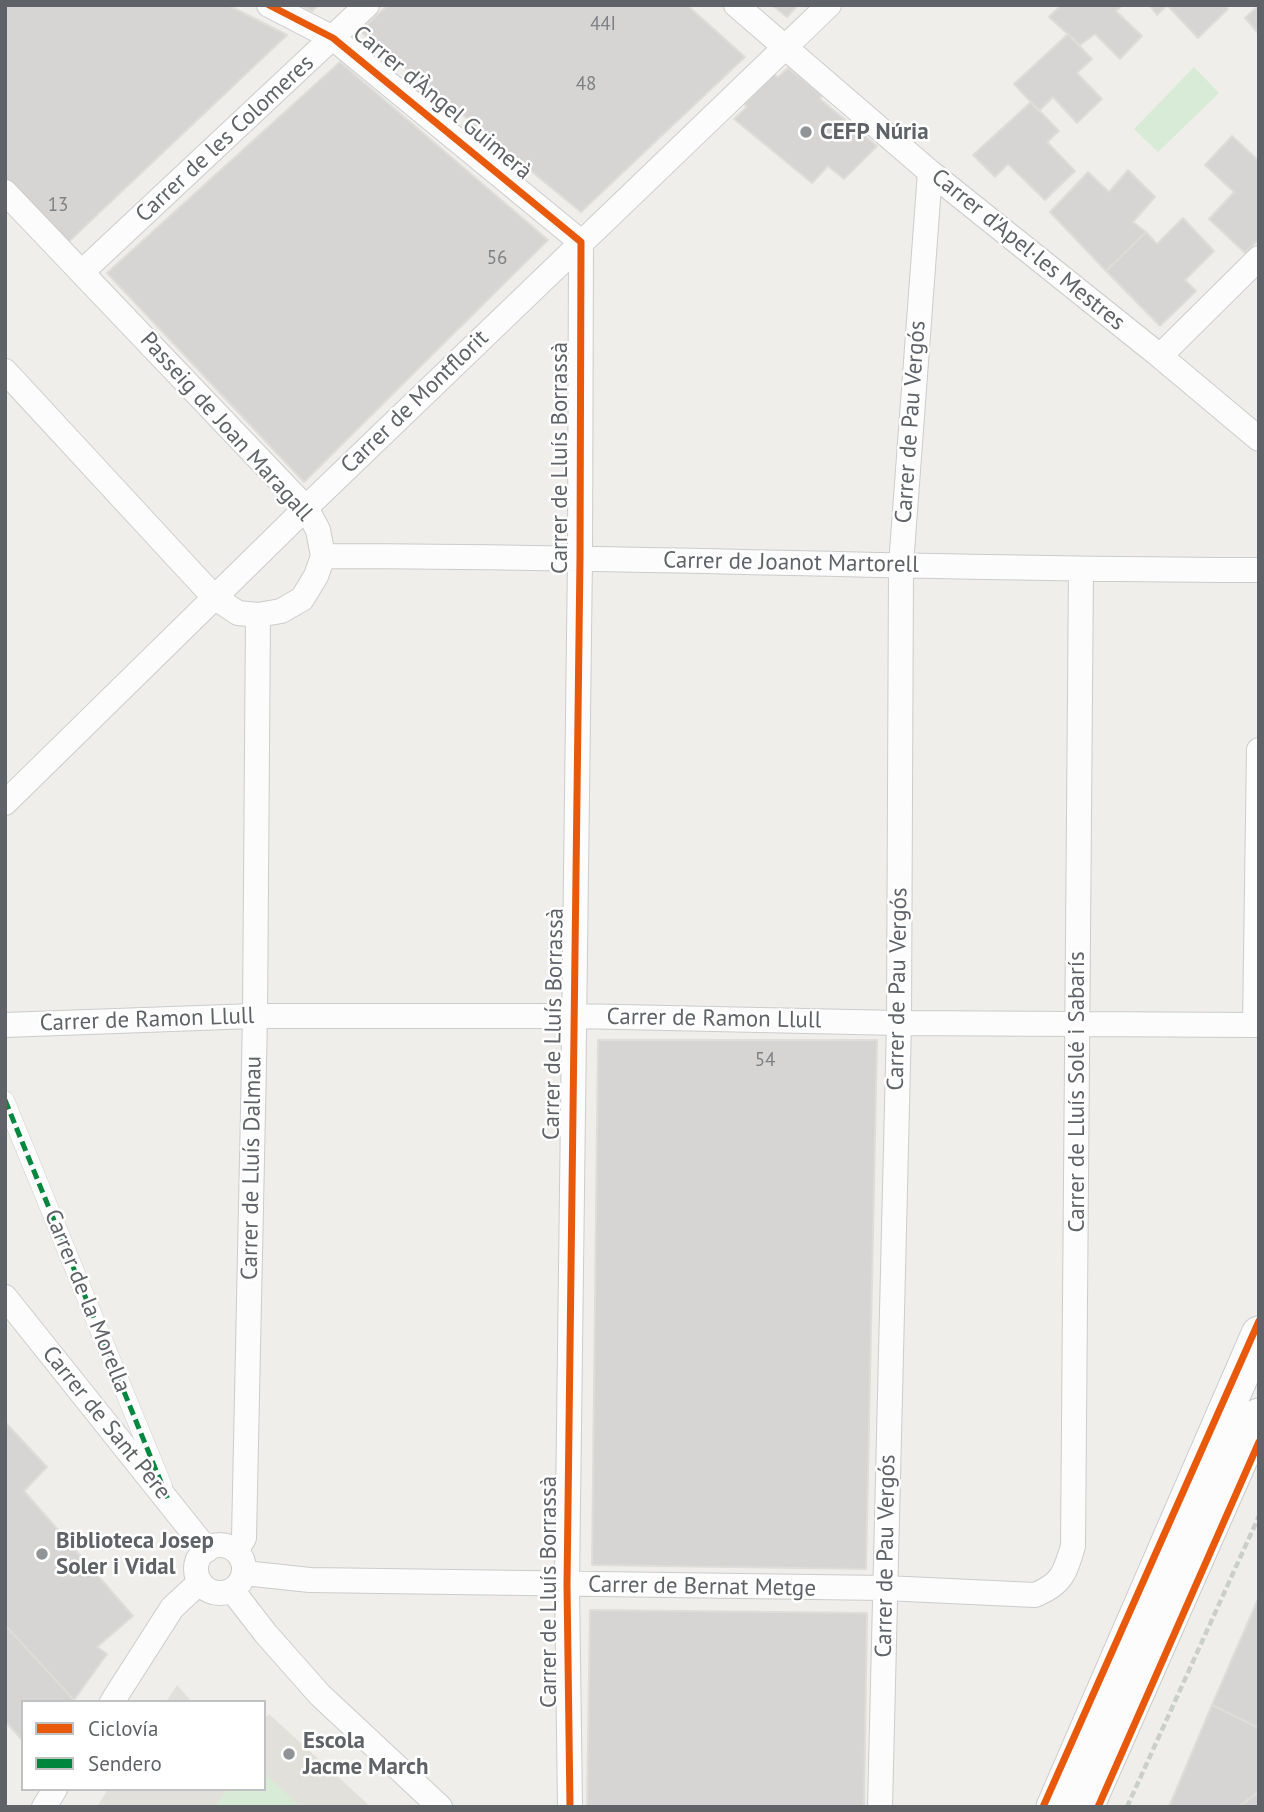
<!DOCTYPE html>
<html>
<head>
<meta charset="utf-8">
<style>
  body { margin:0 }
  #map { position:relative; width:1264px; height:1812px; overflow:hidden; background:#efeeea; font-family:"PT Sans",sans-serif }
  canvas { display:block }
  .frame { position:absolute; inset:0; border:7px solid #5f6368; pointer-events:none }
  .legend { position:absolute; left:21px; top:1700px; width:245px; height:91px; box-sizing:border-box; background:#fff; border:2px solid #bfc1c3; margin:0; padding:9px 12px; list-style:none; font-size:21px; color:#5f6368 }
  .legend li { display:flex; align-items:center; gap:14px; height:35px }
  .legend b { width:35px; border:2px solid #bfc1c3 }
</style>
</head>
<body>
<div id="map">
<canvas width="1264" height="1812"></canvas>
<div class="frame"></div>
<ul class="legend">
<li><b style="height:9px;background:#e8590c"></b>Ciclovía</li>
<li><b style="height:9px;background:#00873e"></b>Sendero</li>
</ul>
</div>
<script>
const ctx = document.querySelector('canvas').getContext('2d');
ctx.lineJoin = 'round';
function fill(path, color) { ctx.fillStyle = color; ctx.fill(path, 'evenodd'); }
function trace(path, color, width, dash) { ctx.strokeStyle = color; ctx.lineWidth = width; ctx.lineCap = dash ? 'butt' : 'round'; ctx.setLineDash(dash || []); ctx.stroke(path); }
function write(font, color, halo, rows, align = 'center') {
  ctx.font = font + ' "PT Sans",sans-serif'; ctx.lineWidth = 5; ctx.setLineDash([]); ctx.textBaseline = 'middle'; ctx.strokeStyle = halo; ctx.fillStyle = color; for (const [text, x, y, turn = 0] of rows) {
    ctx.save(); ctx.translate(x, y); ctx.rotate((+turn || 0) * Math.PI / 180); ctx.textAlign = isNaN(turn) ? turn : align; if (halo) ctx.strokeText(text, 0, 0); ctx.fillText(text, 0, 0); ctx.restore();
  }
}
const education = new Path2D(`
  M 177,1685 L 192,1702 L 166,1702 Z
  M 269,1714 L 371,1807 L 97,1807 L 108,1789 L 264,1789 L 264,1718 Z`);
const green = new Path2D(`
  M 1194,67 L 1219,93 L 1158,152 L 1134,129 Z
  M 264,1773 L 301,1807 L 214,1807 L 228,1789 L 264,1789 Z`);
const building = new Path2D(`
  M 5,5 L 228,5 L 287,35 L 61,249 L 5,189 Z
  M 301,5 L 319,5 L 312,11 Z
  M 388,5 L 687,5 L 745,57 L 581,212 L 360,31 Z
  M 772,5 L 798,5 L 787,17 Z
  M 1061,5 L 1123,5 L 1116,11 L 1142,36 L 1120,59 L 1095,34 L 1080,45 L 1049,17 Z
  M 1149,5 L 1224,5 L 1228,9 L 1198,38 L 1167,5 L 1157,15 Z
  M 1259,5 L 1259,34 L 1245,18 Z
  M 1068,34 L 1092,59 L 1077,73 L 1102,99 L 1077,123 L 1053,97 L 1039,111 L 1014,84 Z
  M 340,62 L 548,240 L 304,482 L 107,273 Z
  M 788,68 L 822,95 L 820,99 L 877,146 L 844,179 L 828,166 L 812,183 L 734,119 L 747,107 L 744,104 L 774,74 L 778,77 Z
  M 1031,102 L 1059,131 L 1047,142 L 1075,171 L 1045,200 L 1008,164 L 995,177 L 973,155 Z
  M 1232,136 L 1259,161 L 1259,239 L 1245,253 L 1209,219 L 1234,192 L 1205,165 Z
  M 1128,170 L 1155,197 L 1133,222 L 1146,232 L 1106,271 L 1050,212 L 1088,172 L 1109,192 Z
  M 1183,218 L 1214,251 L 1185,280 L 1196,291 L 1160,326 L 1106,271 L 1146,232 L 1157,244 Z
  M 598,1040 L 877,1040 L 866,1569 L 592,1565 Z
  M 5,1422 L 47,1467 L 24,1491 L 133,1616 L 97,1647 L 107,1654 L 74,1700 L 5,1625 Z
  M 1259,1597 L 1259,1728 L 1212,1705 Z
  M 590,1610 L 867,1613 L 864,1807 L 587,1807 Z
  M 5,1625 L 74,1700 L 73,1702 L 23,1702 L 23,1741 L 5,1721 Z
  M 1212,1705 L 1259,1728 L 1259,1792 L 1239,1807 L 1169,1807 Z
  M 1259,1791 L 1259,1807 L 1238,1807 Z`);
const path = new Path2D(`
  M 1127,1807 L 1259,1516`);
const pedestrian = new Path2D(`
  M 5,1100 L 163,1486`);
const minor = new Path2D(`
  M 269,5 L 333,38 L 581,242 L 580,558 L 567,1585 L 570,1807
  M 736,5 L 930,172 L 1160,356 L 1259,439
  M 5,192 L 306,508 L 318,530 L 323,556 L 316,576 L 302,599 L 281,611 L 258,615 L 238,613 L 214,597 L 5,371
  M 83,271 L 367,5
  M 1160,356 L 1259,258
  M 323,556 C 635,556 947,570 1259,570
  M 5,803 L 316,498 L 829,5
  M 5,1025 L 255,1016 L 574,1016 L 899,1023 L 1255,1025 L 1259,750
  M 5,1297 L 207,1550
  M196 1569a24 24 0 1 1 48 0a24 24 0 1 1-48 0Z
  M 236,1551 L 244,1538 L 255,1016 L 258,615
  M 244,1573 L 310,1580 L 885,1588 L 1035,1595 C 1062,1584 1065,1573 1073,1546 L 1081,570
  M 232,1590 L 266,1634 L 320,1695 L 440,1807
  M 112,1702 L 172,1608 L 200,1582
  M 44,1807 L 55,1789
  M 880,1807 L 899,1023 L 901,565 L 930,172`);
const secondary = new Path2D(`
  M 1054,1807 L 1259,1334
  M 1086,1807 L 1259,1416`);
const quiet = new Path2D(`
  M 5,1100 L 169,1502`);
const cycleway = new Path2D(`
  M 269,5 L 333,38 L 581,242 L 580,558 L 567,1585 L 570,1807
  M 1043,1807 L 1259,1321
  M 1098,1807 L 1259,1442`);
const markers = [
  [806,132,7,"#919496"],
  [42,1554,7,"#919496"],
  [289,1754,7,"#919496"]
];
const numberNames = [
  ["44I",603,25],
  ["48",586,85],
  ["13",58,206],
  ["56",497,259],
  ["54",765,1061]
];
const streetNames = [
  ["Carrer d'Àngel Guimerà",442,103,40],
  ["Carrer de les Colomeres",225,139,-43],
  ["Carrer d'Apel·les Mestres",1028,250,39],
  ["Carrer de Montflorit",415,402,-44],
  ["Carrer de Pau Vergós",911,422,-86],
  ["Passeig de Joan Maragall",226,427,48],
  ["Carrer de Lluís Borrassà",560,458,-90],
  ["Carrer de Joanot Martorell",791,563,1],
  ["Carrer de Pau Vergós",898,989,-89],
  ["Carrer de Ramon Llull",714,1019,1],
  ["Carrer de Ramon Llull",147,1020,-2],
  ["Carrer de Lluís Borrassà",554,1024,-89],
  ["Carrer de Lluís Solé i Sabarís",1077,1092,-90],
  ["Carrer de Lluís Dalmau",252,1168,-89],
  ["Carrer de la Morella",87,1301,68],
  ["Carrer de Sant Pere",106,1423,51],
  ["Carrer de Pau Vergós",886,1556,-89],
  ["Carrer de Bernat Metge",702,1587,1],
  ["Carrer de Lluís Borrassà",549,1592,-90]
];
const poiNames = [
  ["CEFP Núria",820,132],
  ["Biblioteca Josep",56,1541],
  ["Soler i Vidal",56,1567],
  ["Escola",303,1741],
  ["Jacme March",303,1767]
];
fill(education, '#e2e0da');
fill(green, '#d8ebd6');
fill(building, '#d6d5d3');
trace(building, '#deddd9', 2);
trace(pedestrian, '#cbcccc', 19);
trace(minor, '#cbcccc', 26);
trace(secondary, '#cacacb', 37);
trace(path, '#cacfcc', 4.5, [7, 3.5]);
trace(pedestrian, '#fdfcfc', 18);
trace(minor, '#fdfcfc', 24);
trace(secondary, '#fdfcfc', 35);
trace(quiet, '#00873e', 5, [10, 5]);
trace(cycleway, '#e8590c', 7);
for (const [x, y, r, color] of markers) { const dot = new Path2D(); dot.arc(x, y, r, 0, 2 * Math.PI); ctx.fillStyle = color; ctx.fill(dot); trace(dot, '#fff', 2.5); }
write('19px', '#7e8184', null, numberNames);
write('23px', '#5f6368', '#fff', streetNames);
write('bold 23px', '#5f6368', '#fff', poiNames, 'left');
</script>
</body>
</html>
